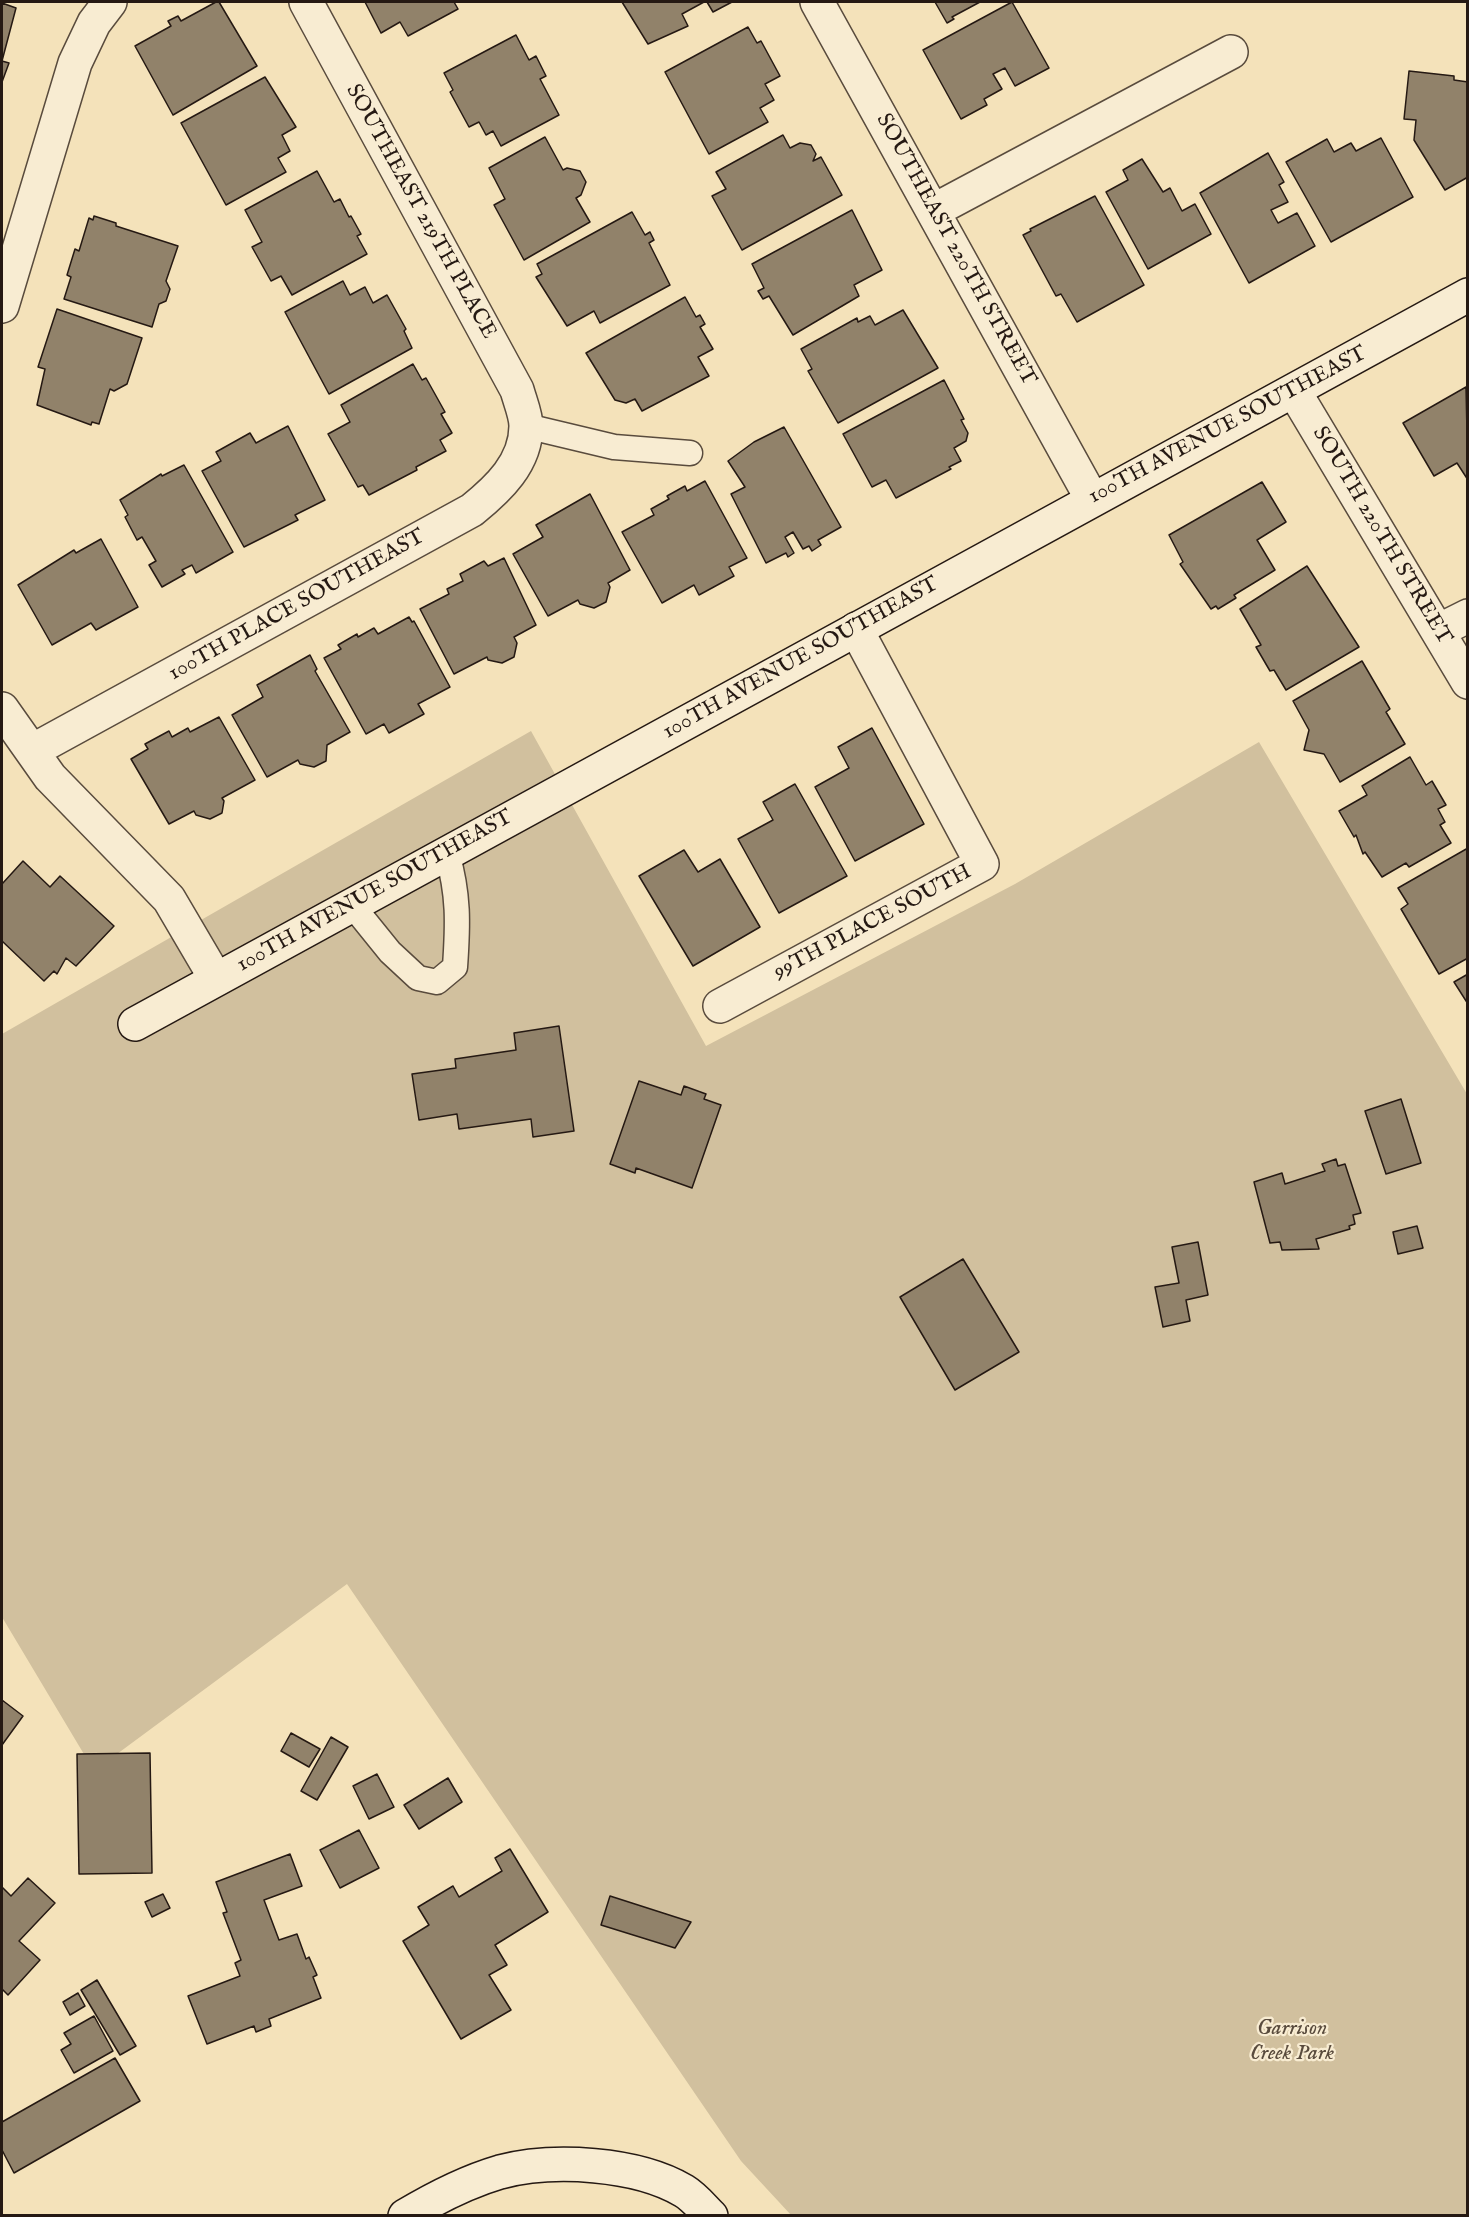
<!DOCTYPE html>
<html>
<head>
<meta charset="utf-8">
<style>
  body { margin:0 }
  #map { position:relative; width:1469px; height:2217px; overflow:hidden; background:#f4e2ba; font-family:"IM FELL English",serif }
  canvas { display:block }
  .frame { position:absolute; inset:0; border:3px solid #251913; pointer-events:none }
</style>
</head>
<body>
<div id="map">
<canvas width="1469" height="2217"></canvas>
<div class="frame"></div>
</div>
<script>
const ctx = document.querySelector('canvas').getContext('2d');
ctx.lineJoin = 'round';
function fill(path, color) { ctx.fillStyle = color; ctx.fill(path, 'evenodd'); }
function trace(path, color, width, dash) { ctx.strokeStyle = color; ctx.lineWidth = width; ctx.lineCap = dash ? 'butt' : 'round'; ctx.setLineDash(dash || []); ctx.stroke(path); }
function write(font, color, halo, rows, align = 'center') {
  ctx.font = font + ' "IM FELL English",serif'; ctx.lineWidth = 4.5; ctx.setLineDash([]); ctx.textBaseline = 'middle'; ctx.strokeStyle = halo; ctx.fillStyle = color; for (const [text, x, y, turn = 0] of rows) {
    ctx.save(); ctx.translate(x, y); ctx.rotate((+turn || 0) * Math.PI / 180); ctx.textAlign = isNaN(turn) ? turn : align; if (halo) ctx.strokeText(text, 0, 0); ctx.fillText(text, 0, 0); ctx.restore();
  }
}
const green = new Path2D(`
  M 531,731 L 706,1046 L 1015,884 L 1259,742 L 1467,1094 L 1467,2215 L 791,2215 L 741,2161 L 347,1584 L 94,1771 L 2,1617 L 2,1034 Z`);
const building = new Path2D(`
  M 216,2 L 219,2 L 257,66 L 173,115 L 135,46 L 171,26 L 168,21 L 178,16 L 181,21 Z
  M 365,2 L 454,2 L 458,9 L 408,36 L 400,22 L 381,33 Z
  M 622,2 L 704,2 L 682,14 L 688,26 L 648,44 Z
  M 707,2 L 732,2 L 713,12 Z
  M 935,2 L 980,2 L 952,17 L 954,19 L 947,23 Z
  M 1012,2 L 1049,68 L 1015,86 L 1005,68 L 993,74 L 1002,89 L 984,99 L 987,105 L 961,119 L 923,50 Z
  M 2,3 L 16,8 L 2,61 L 9,63 L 2,82 Z
  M 748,27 L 757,43 L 761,41 L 780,76 L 765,84 L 774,100 L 760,108 L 768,122 L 709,154 L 665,72 Z
  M 516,35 L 529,60 L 536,56 L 546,76 L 540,79 L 559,115 L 501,146 L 493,131 L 486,135 L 479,122 L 469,127 L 450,92 L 453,90 L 444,73 Z
  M 1409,71 L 1454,76 L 1454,80 L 1468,82 L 1468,177 L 1445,190 L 1414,140 L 1416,120 L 1404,119 Z
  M 265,77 L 296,127 L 282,135 L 290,151 L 278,158 L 286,172 L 226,205 L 181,123 Z
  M 783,135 L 790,148 L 800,143 L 811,145 L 816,154 L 813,161 L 821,157 L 842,195 L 742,250 L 712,196 L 726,189 L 716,172 Z
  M 545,137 L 563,170 L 567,168 L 580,171 L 586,182 L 581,195 L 576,198 L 590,222 L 524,260 L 494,205 L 505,199 L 489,168 Z
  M 1381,138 L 1413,197 L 1331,242 L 1286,162 L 1327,139 L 1334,152 L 1351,143 L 1356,151 Z
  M 1268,153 L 1284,182 L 1279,185 L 1288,202 L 1271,210 L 1278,223 L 1297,213 L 1315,246 L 1249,283 L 1200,193 Z
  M 1142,159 L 1163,192 L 1170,188 L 1182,211 L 1195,204 L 1211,234 L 1148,269 L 1106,192 L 1128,180 L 1123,170 Z
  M 317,171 L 334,202 L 340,199 L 349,217 L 351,216 L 361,234 L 357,236 L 367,254 L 292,295 L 281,276 L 271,281 L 252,247 L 262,242 L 245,210 Z
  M 1095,196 L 1144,285 L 1077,322 L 1061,294 L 1056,296 L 1023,235 L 1031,231 L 1030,229 Z
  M 852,210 L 882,270 L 854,285 L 859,296 L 793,335 L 769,296 L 763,299 L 758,291 L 764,288 L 752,264 Z
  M 632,212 L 645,235 L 650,232 L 654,240 L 649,243 L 670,285 L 600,323 L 594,311 L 567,326 L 536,277 L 542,274 L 537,264 Z
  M 94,216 L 116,223 L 116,226 L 178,246 L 166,281 L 170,289 L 166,301 L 159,304 L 152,327 L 64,299 L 71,277 L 67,275 L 75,249 L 79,251 L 89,218 L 93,220 Z
  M 343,281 L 350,295 L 365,287 L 373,303 L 387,295 L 406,329 L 404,331 L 412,348 L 329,394 L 285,312 Z
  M 685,297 L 696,317 L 700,315 L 705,324 L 700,327 L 713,349 L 698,357 L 709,376 L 642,411 L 635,399 L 626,403 L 615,400 L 586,353 Z
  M 57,309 L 142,338 L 127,384 L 114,391 L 110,389 L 99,424 L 92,422 L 91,425 L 37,405 L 45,369 L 38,367 Z
  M 903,310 L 938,368 L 838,423 L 808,371 L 812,369 L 801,349 L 857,318 L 858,322 L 870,316 L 875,325 Z
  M 413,364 L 422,380 L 426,378 L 445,412 L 441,414 L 452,433 L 440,440 L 446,451 L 416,467 L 417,470 L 369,495 L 363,485 L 358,487 L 328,434 L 350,422 L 341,405 Z
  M 944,380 L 964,419 L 961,420 L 968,433 L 966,441 L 954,448 L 961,461 L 949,467 L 951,469 L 896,498 L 886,480 L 872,487 L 843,434 Z
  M 1466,387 L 1468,480 L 1457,463 L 1434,476 L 1403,423 Z
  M 288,426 L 325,500 L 295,515 L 298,520 L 244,547 L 202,471 L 221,461 L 216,452 L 250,433 L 256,443 Z
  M 784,427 L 841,527 L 818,540 L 821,545 L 812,551 L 809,546 L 803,549 L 793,532 L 785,537 L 794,553 L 788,557 L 786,553 L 766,563 L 731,494 L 745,487 L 728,461 L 754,442 Z
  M 184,465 L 233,552 L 196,573 L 192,565 L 182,570 L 185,574 L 162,587 L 149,565 L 156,561 L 142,537 L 137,540 L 125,517 L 128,515 L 120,500 L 161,474 L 162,476 Z
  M 705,481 L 747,558 L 729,567 L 734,576 L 699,595 L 694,585 L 662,603 L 622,532 L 654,515 L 651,509 L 669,499 L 667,496 L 685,486 L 687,491 Z
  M 1262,482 L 1286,522 L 1257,540 L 1275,570 L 1234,595 L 1236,598 L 1218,609 L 1216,606 L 1211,609 L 1180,564 L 1183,562 L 1169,535 Z
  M 590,494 L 630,570 L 608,583 L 610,587 L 606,602 L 594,608 L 580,604 L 578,600 L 548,616 L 513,554 L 543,537 L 536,525 Z
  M 101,539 L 138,607 L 96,630 L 91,623 L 52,645 L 18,585 L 74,550 L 76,553 Z
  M 504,558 L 536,625 L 514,637 L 517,643 L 514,657 L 502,663 L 488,660 L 487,657 L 454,674 L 420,609 L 449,594 L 447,589 L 463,581 L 460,574 L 484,561 L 488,566 Z
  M 1307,566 L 1359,647 L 1286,690 L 1274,670 L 1270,671 L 1256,647 L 1261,645 L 1240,609 Z
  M 409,617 L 412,622 L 414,621 L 450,687 L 418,704 L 424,714 L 389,733 L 384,724 L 366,734 L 324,658 L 341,649 L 338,645 L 357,634 L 358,637 L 374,628 L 378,634 Z
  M 310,655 L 317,669 L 315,671 L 350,732 L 327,745 L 326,761 L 314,767 L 300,764 L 298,760 L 267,777 L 232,715 L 263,697 L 257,685 Z
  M 1362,661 L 1390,709 L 1386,712 L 1405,744 L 1340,782 L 1324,754 L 1304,750 L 1309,730 L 1293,701 Z
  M 219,717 L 255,780 L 222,798 L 224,801 L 222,813 L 210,819 L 196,815 L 194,811 L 169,824 L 131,759 L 148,749 L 145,744 L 169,731 L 172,737 L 188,728 L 190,732 Z
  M 872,728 L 924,824 L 855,861 L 815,787 L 849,768 L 838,747 Z
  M 1410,757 L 1426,785 L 1432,781 L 1446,805 L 1438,809 L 1445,822 L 1440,825 L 1451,843 L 1409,867 L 1406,863 L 1382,877 L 1365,852 L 1363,854 L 1356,835 L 1354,837 L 1339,811 L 1367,795 L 1362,786 Z
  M 795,784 L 847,876 L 779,913 L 738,839 L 773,820 L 763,802 Z
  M 1468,848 L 1468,958 L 1439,974 L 1401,909 L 1408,904 L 1398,888 Z
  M 684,850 L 698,872 L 720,859 L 760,927 L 693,966 L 639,876 Z
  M 23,861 L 50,887 L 60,876 L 114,926 L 76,966 L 66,958 L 57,974 L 54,971 L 44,981 L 2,941 L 2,884 Z
  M 1468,974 L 1468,1004 L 1454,982 Z
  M 559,1026 L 574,1131 L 533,1137 L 531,1119 L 459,1129 L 457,1114 L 419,1120 L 412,1074 L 456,1068 L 455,1059 L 516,1050 L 514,1033 Z
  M 639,1081 L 681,1095 L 684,1086 L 706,1094 L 704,1099 L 721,1105 L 692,1188 L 636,1168 L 635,1173 L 610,1164 Z
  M 1401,1099 L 1421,1163 L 1386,1174 L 1365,1111 Z
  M 1336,1159 L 1338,1166 L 1345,1164 L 1361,1213 L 1353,1215 L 1355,1224 L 1349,1226 L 1350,1229 L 1316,1239 L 1319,1249 L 1282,1250 L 1280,1242 L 1270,1243 L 1254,1182 L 1282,1173 L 1285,1184 L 1325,1171 L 1322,1164 Z
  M 1417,1226 L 1423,1248 L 1398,1254 L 1393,1232 Z
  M 1198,1242 L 1208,1295 L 1186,1300 L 1190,1321 L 1163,1327 L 1155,1287 L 1179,1283 L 1172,1247 Z
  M 963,1259 L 1019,1352 L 955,1390 L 900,1297 Z
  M 2,1700 L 23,1716 L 2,1745 Z
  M 291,1733 L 320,1749 L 309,1767 L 281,1751 Z
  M 331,1737 L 348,1747 L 317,1800 L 301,1791 Z
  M 150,1753 L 152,1873 L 79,1874 L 77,1754 Z
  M 377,1774 L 394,1807 L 369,1819 L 353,1786 Z
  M 448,1778 L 462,1802 L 419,1829 L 404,1805 Z
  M 359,1830 L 379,1868 L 340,1888 L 320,1850 Z
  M 510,1849 L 548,1912 L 495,1945 L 507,1965 L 489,1975 L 511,2010 L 461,2039 L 403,1941 L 429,1925 L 418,1907 L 453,1886 L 459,1897 L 502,1871 L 495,1858 Z
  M 290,1854 L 302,1886 L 264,1900 L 279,1940 L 297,1934 L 306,1959 L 309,1957 L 317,1975 L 313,1977 L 321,1998 L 269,2019 L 271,2026 L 256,2032 L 254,2026 L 207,2044 L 188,1996 L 240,1976 L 235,1963 L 241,1960 L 223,1913 L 227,1912 L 216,1882 Z
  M 28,1878 L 55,1903 L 19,1941 L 40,1960 L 8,1995 L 2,1989 L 2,1887 L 11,1896 Z
  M 163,1894 L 170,1908 L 152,1917 L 145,1902 Z
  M 610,1896 L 691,1922 L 675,1948 L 601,1925 Z
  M 97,1980 L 136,2046 L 120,2055 L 81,1990 Z
  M 78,1993 L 85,2006 L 70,2015 L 63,2002 Z
  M 94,2016 L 113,2051 L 74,2073 L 61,2050 L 71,2044 L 64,2033 Z
  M 115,2058 L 140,2101 L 14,2173 L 2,2150 L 2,2122 Z`);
const lane = new Path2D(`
  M 526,426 L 614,447 L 690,453
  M 352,905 L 390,952 L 418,978 L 437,982 L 455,967 C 458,924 459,895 447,853`);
const street = new Path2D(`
  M 817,2 L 1092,499
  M 933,211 L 1231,52
  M 2,306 L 75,63 L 94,23 L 110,2
  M 1294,391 L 1468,682
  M 1438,631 L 1468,616
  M 2,709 L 50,777 L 169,899 L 216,979
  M 32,751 L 472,510 C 498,489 526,463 526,426 C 526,415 520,401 517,390 L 306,2
  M 720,1006 L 982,864 L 856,629`);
const secondary = new Path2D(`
  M 135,1024 L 1468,295
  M 405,2216 C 435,2198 466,2182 500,2172 C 553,2158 637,2163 684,2191 C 694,2197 703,2208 711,2216`);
const streetNames = [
  ["SOUTHEAST 219TH PLACE",420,212,61],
  ["SOUTHEAST 220TH STREET",955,250,61],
  ["100TH AVENUE SOUTHEAST",1228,426,-28],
  ["SOUTH 220TH STREET",1381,536,59],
  ["100TH PLACE SOUTHEAST",297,606,-29],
  ["100TH AVENUE SOUTHEAST",801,659,-29],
  ["100TH AVENUE SOUTHEAST",375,892,-29],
  ["99TH PLACE SOUTH",873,923,-28]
];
const parkNames = [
  ["Garrison",1292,2029],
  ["Creek Park",1292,2054]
];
fill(green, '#d1c09e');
fill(building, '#91826a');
trace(building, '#251913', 1.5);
trace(lane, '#594b3d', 27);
trace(street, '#594b3d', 36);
trace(secondary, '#251913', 36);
trace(lane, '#f8ecd2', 24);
trace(street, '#f8ecd2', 33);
trace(secondary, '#f8ecd2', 33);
write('22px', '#251913', '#f8ecd2', streetNames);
write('italic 22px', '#594b3d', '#f8ecd2', parkNames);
</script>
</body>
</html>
